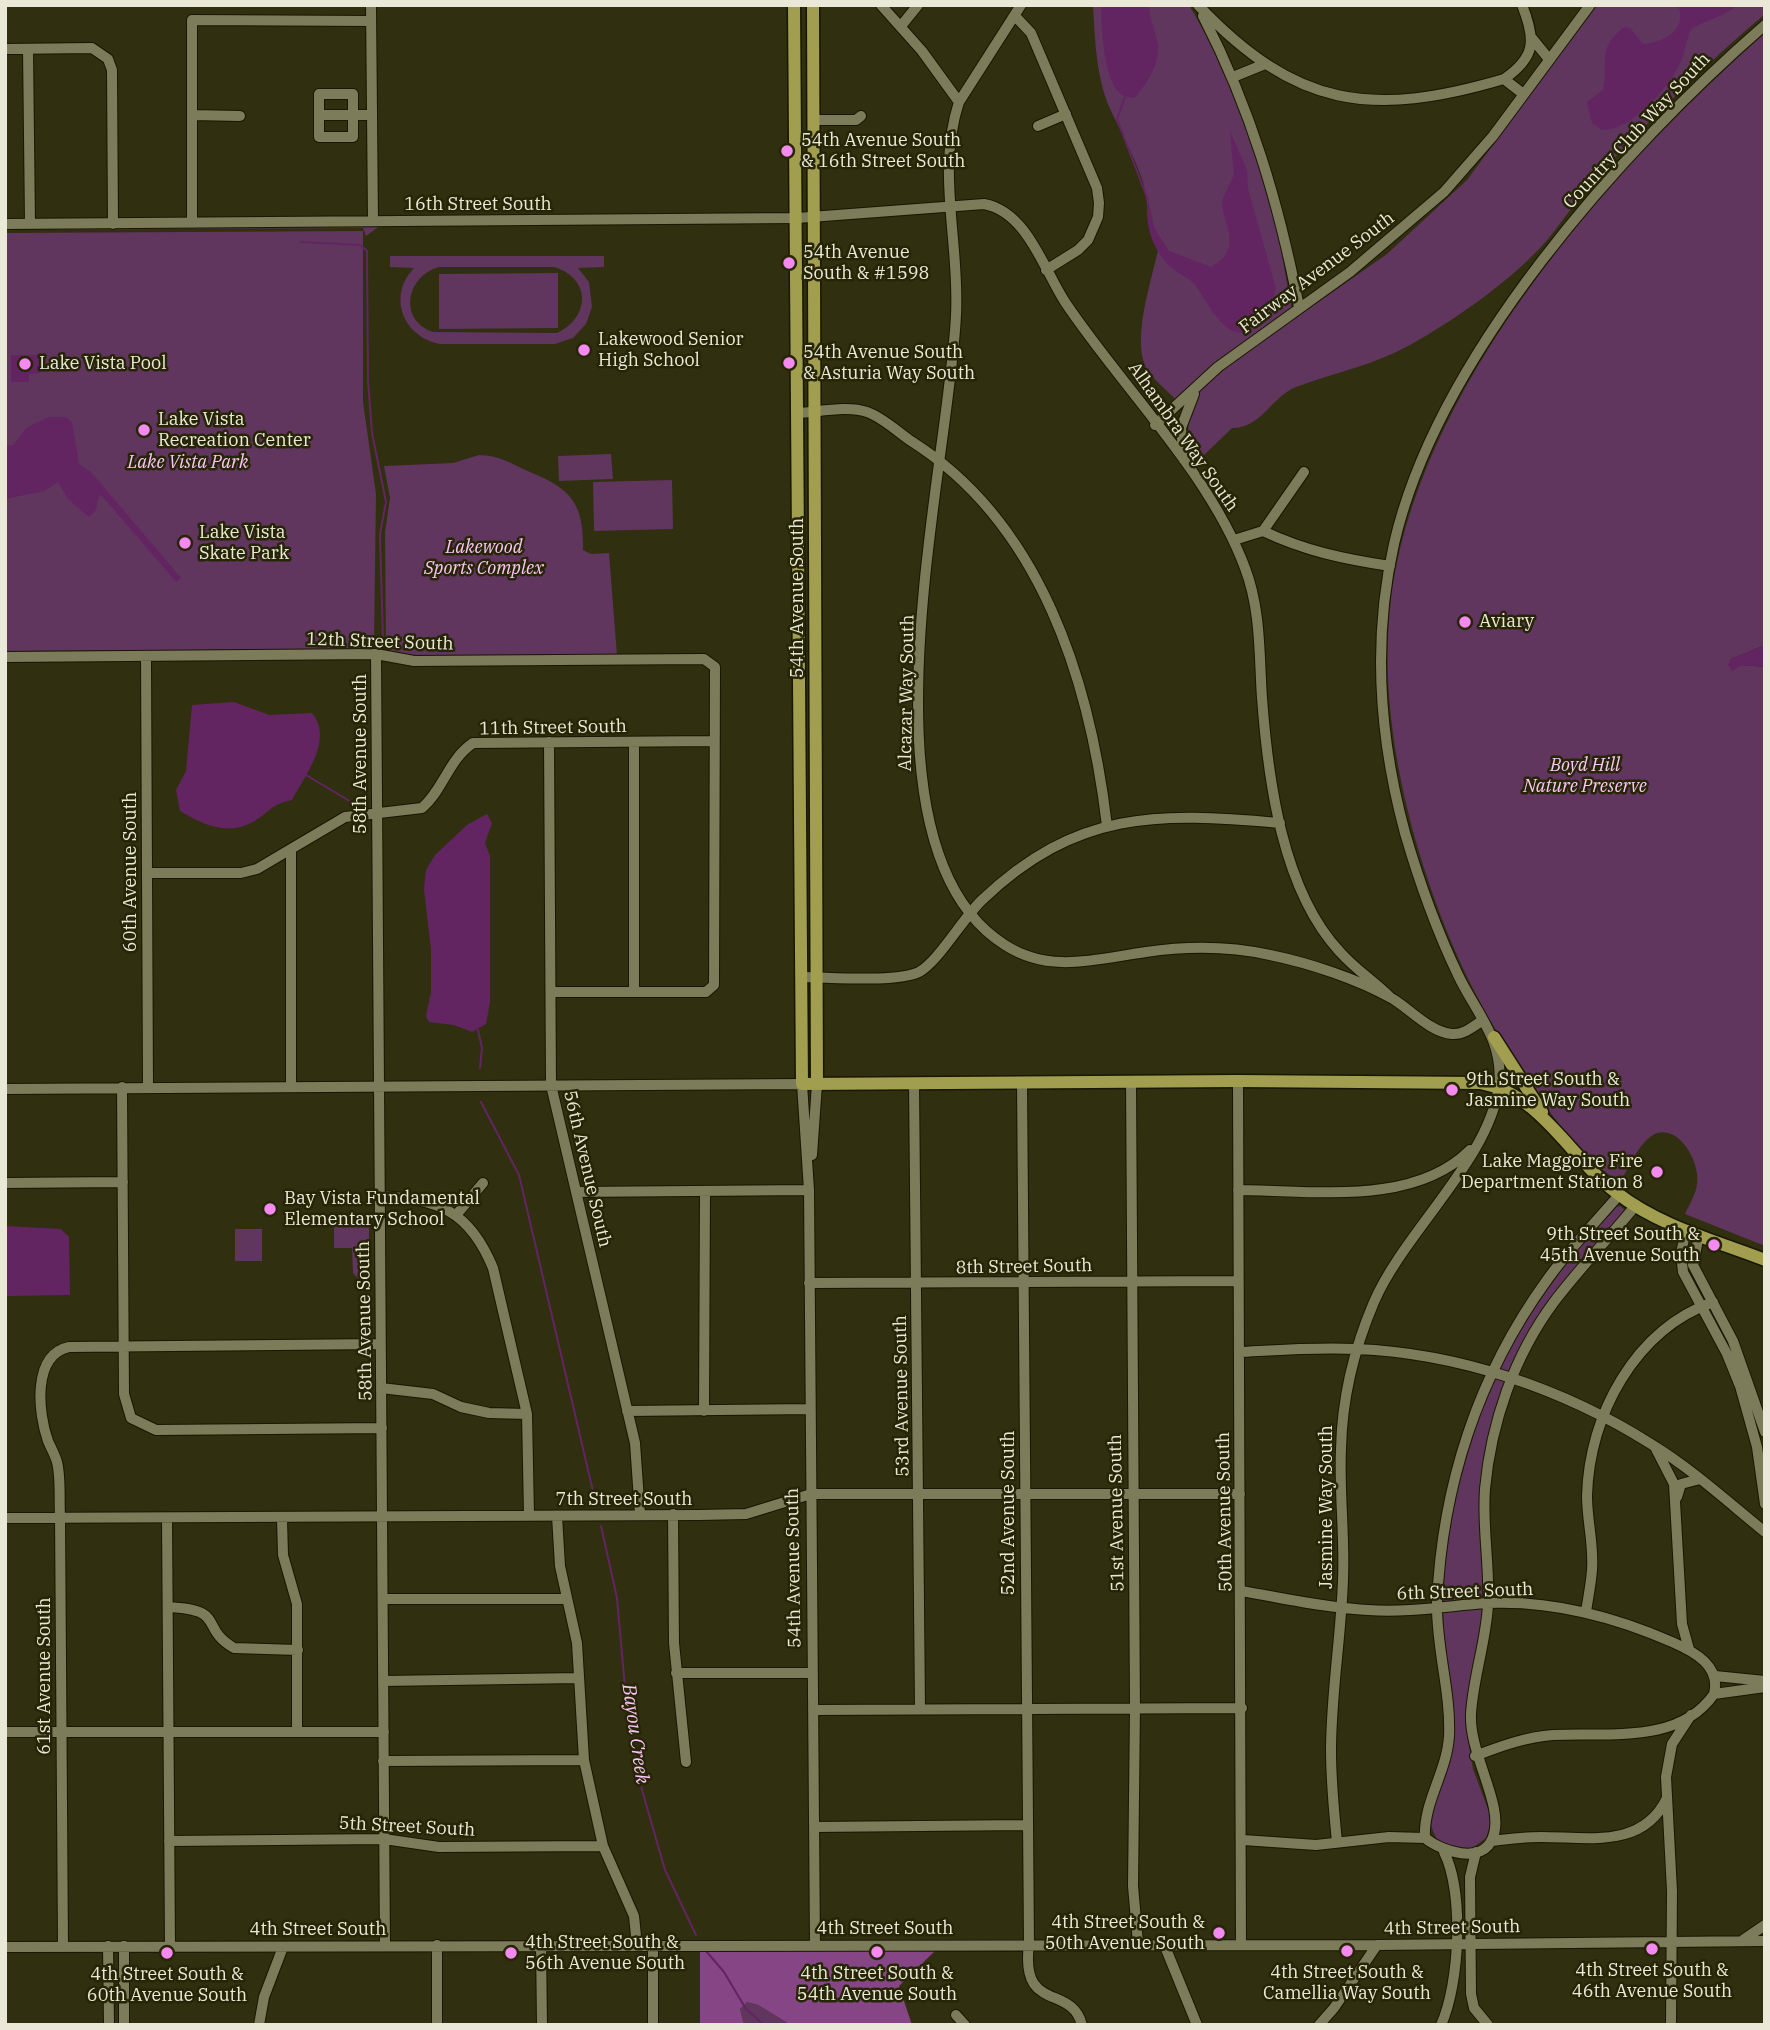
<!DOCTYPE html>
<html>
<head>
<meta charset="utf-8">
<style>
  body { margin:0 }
  #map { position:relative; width:1770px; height:2030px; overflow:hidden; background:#302f10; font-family:"IBM Plex Serif",serif }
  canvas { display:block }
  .frame { position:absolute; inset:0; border:7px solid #eae9d8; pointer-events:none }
</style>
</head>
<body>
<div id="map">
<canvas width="1770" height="2030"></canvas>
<div class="frame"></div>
</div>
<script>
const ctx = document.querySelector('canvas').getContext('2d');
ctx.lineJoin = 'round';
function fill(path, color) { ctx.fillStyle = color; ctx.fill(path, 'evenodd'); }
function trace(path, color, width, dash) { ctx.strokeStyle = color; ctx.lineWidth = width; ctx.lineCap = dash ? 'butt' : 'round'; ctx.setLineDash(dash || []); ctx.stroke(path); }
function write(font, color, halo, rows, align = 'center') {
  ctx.font = font + ' "IBM Plex Serif",serif'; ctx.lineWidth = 5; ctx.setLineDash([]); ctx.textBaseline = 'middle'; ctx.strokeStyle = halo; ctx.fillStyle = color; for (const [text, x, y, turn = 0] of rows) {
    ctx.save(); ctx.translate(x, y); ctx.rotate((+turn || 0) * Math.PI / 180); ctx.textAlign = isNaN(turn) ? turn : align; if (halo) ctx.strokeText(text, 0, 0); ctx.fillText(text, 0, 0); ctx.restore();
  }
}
const green = new Path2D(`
  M 1093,5 L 1189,5 C 1230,74 1258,152 1277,230 C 1284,259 1287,290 1294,319 L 1387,254 L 1467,180 L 1597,5 L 1765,5 L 1765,14 C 1704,65 1648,122 1594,180 C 1575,201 1560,226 1541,247 C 1505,285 1456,319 1410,345 C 1374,365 1334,373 1296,387 C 1271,397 1262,428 1232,428 L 1198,461 L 1191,460 C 1187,445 1190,425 1187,417 C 1181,399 1159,387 1149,372 C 1129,345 1152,280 1158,250 C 1145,224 1150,208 1143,182 C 1135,158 1122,134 1112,113 C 1096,81 1095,40 1093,5 Z
  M 1765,33 L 1765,645 L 1731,659 L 1742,665 L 1765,667 L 1765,1246 L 1685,1214 C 1689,1205 1696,1194 1697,1184 C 1701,1162 1676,1118 1650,1137 C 1637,1147 1629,1168 1620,1182 C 1563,1150 1483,1016 1457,955 C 1412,852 1378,721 1390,608 C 1412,392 1608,172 1765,33 Z
  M 381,225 L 366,236 L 363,228 L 5,230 Z
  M 363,231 L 363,402 L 376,494 L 374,646 L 371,649 L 5,651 L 5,233 Z
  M 390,256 L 604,256 L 604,267 L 578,268 L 589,282 L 592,307 L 586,324 L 573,338 L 555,344 L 440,344 C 403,337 387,296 414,268 L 390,267 ZM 439,267 L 554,267 C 591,278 591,317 557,333 L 433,332 C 398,320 406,276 439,267 Z
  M 558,273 L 558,328 L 439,329 L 439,274 Z
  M 611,454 L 613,479 L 559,481 L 558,456 Z
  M 479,455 C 499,455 512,464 530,472 C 571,489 584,503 583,550 L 591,554 L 609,553 L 617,655 L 414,657 L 386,653 L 385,532 L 390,498 L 384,466 L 453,463 Z
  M 672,480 L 673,529 L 594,531 L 593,482 Z
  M 1620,1206 L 1625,1210 L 1624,1214 L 1561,1287 L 1492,1426 L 1482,1622 L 1467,1734 L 1473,1769 L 1492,1820 L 1486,1838 L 1471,1849 L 1460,1850 L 1440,1843 C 1416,1812 1447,1791 1449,1760 C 1452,1706 1442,1646 1443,1590 C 1445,1439 1515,1318 1613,1208 Z
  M 334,1219 L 369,1219 L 369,1282 L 361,1282 L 353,1273 L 352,1248 L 334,1248 Z
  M 235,1229 L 262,1229 L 262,1261 L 235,1261 Z
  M 747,2002 L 758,2005 L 791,2025 L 744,2025 L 740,2009 Z`);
const forest = new Path2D(`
  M 700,1949 L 936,1950 L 899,1986 L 912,2025 L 791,2025 L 758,2005 L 747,2002 L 740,2009 L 744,2025 L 700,2025 Z`);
const water = new Path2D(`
  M 1101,5 L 1149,6 C 1149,20 1156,31 1158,45 C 1160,64 1147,83 1135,97 C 1102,104 1102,25 1101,5 Z
  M 1678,5 L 1738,5 C 1724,16 1708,20 1692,28 C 1686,38 1686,49 1682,59 C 1671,86 1633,130 1602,130 L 1592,123 L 1587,102 L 1603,90 C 1609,63 1596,49 1624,27 L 1630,28 L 1643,44 C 1665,43 1688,29 1678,5 Z
  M 1230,131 L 1247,170 L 1248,189 L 1276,288 L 1272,304 L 1257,311 L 1258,323 C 1230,354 1208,301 1195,285 C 1190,278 1180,275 1173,269 C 1153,252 1144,225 1148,200 L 1155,229 L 1169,251 L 1211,267 C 1245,249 1222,224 1222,200 L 1234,175 Z
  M 11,355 L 40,355 L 40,373 L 29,374 L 29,382 L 11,382 Z
  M 49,417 L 66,417 L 72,422 L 79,464 L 92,473 L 181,578 L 176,582 L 102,496 L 99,495 L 96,510 L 89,517 L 68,499 L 58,482 L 44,491 L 5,499 L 5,446 L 13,445 L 26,428 Z
  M 1765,645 L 1765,667 L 1742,665 L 1732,671 L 1728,665 L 1731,659 Z
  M 234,702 L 269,715 L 312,713 C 334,739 305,776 292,800 C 275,804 275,806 263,815 C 235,838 208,828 180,811 L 176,790 L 186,771 L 192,705 Z
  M 487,814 L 492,823 L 485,843 L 490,856 L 490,1002 L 486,1024 L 472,1032 L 454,1025 L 429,1022 L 426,1016 L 431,992 L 431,950 L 424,889 L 426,870 L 435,855 L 467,825 Z
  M 5,1226 L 61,1229 L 69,1237 L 70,1295 L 7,1296 Z`);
const stream = new Path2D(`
  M 1125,97 L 1117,119 L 1148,200
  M 301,242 L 360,245 L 367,251 L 368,380 L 372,433 L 386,502 L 380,534 L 383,642
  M 306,775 L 353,803
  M 478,1030 L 482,1048 L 480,1068
  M 481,1102 L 519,1175 L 596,1504
  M 601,1526 L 617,1598 L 626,1699 L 640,1783 L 665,1870 L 696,1935
  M 706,1951 L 724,1972 L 746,2009 L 764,2025`);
const minor = new Path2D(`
  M 371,5 L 373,221
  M 881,5 L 922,51 L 959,102 C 936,172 960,244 956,315 C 949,469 849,847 1005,945 C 1050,974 1096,959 1146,952 C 1187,946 1229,946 1270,955 C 1309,963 1358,979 1393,999 C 1411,1010 1430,1032 1452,1034 C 1464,1035 1474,1026 1483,1020
  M 1198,5 C 1296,108 1371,118 1504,79 L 1522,93
  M 1015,16 L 1031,33 L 1097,188 L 1099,203 L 1098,217 L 1088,240 L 1078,250 L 1046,270
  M 1203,16 C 1251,109 1279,204 1299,307
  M 901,26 L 918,5
  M 1531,37 L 1548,58
  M 5,49 L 92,48 L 108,59 L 112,70 L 113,224
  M 28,49 L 30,224
  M 1233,77 L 1265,64
  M 1504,79 C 1536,57 1536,40 1522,5
  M 959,102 L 1021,5
  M 192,115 L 240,116
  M 319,115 L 353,115 L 353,94 L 319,94 L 319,137 L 353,137 L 353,115 L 372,115
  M 814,120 L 856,120 L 861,116
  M 1038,126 L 1066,114
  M 192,223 L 192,20 L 371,21
  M 5,224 L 797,218 L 984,204 C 1027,212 1043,268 1065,302 C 1121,386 1210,473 1245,568 C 1261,610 1259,654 1262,698 C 1268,779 1282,890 1340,952 C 1355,969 1375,982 1391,998
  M 798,413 C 818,412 848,405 867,412 C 882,417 898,432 911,441 C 1041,523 1090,681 1107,826
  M 1155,425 L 1218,367 L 1350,272 L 1444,192 L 1493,136 L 1590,5
  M 1184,460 L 1181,428 L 1194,394
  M 1263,531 L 1304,472
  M 1234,540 L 1263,531 C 1305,551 1344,559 1390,566
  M 376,654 L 385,1945
  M 5,657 L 376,654 L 414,661 L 704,659 L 715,667 L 714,985 L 706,992 L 551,992
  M 146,657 L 148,1087
  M 549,742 L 551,1085 L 635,1443 L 640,1514
  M 634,742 L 634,991
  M 291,852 L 291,1086
  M 147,873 L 241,873 L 257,869 L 345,817 L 422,808 C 444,789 448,760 473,743 L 714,741
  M 802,977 C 829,977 896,983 919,972 C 938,962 963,918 982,900 C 1077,810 1157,812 1280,823
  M 1238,1081 L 1241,1944
  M 1022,1082 L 1029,1944 C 1020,2014 1071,1983 1082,2025
  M 1131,1082 L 1135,1708 L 1133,1886 L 1138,1943
  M 914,1083 L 920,1708
  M 122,1087 L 124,1394 L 131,1418 L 156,1430 L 382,1428
  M 5,1089 L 802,1084 L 809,1190 L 815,1945
  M 812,1155 L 817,1084
  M 5,1183 L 123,1182
  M 1238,1190 C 1312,1190 1413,1207 1470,1150
  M 576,1192 L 809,1190
  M 379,1196 C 438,1199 469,1210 493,1268 L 527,1414 L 529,1515
  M 457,1214 L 483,1183
  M 1686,1230 L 1681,1253 L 1683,1272 L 1727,1354 L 1740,1386 L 1757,1447 L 1765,1504
  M 1699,1235 L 1693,1265 L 1733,1341 L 1765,1432
  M 809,1283 L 1238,1281
  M 1239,1352 C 1278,1350 1317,1347 1356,1349 C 1459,1353 1564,1389 1651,1444 C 1692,1469 1728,1502 1765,1532
  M 381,1388 L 433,1394 L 461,1407 L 489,1413 L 527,1414
  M 627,1411 L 810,1409
  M 704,1411 L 705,1193
  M 1656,1449 L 1674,1484 L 1682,1624 L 1689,1649
  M 1677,1497 L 1681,1484 L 1700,1479
  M 673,1514 L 674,1643 L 686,1762
  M 557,1516 L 560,1566 L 577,1643 L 584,1760 L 603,1846 L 634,1916 L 637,1946
  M 5,1518 L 699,1515 L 746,1514 L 811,1494 L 1240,1494
  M 167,1518 L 170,1946
  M 282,1519 L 283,1555 L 297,1604 L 297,1731
  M 1241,1591 C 1283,1598 1326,1608 1368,1610 C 1407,1613 1447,1606 1486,1603 C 1550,1600 1613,1616 1672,1642 C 1695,1652 1721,1666 1714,1694 L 1765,1687
  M 383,1599 L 566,1599
  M 168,1607 C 228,1610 198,1627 234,1648 L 298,1650
  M 1586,1612 C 1588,1598 1591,1584 1592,1570 C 1594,1545 1587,1521 1587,1496 C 1589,1415 1635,1330 1713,1302
  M 676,1673 L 813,1673
  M 1715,1676 L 1765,1681
  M 383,1681 L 578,1678
  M 813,1710 L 1242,1708
  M 5,1732 L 384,1732
  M 1475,1756 C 1501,1746 1526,1737 1553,1735 C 1606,1732 1679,1745 1714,1694
  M 383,1761 L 584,1760
  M 814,1827 L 1027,1825
  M 1425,1838 C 1441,1851 1483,1866 1493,1837 C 1505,1806 1469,1755 1471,1714 C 1473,1678 1486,1642 1488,1605 C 1490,1566 1482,1527 1485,1489 C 1491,1423 1514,1356 1554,1302 C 1579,1269 1609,1238 1636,1205
  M 1425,1838 C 1423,1802 1447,1772 1449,1736 C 1451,1692 1436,1647 1437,1603 C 1442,1486 1478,1375 1547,1280 C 1568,1250 1595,1223 1619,1195
  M 1243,1840 L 1316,1845 L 1389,1837 L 1425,1838
  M 169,1841 L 384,1839 L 439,1847 L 603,1846
  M 1492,1841 C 1508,1839 1525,1837 1541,1837 C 1588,1837 1643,1849 1667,1798
  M 1337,1842 C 1334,1812 1331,1782 1331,1751 C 1331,1694 1341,1637 1343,1580 C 1345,1536 1339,1493 1341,1449 C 1342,1398 1354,1349 1374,1302 C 1404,1232 1490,1159 1499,1085 C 1504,1040 1476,1013 1458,975 C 1436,929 1419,881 1405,833 C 1379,737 1372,641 1394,544 C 1437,356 1622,149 1765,25
  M 1476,1852 L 1470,1877 L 1471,1994 L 1474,2008 L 1488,2025
  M 1743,1940 L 1765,1925
  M 1164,1944 L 1197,2025
  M 437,1945 L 437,2025
  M 541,1945 L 542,2025
  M 63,1946 L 60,1516 C 59,1499 61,1478 57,1462 C 55,1455 51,1448 48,1441 C 38,1413 32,1355 69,1347 L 380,1344
  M 108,1946 L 109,2025
  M 124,1946 L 124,2025
  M 653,1946 L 653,2025
  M 5,1947 L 1377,1945 L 1765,1941
  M 956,2015 L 965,2025
  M 259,2025 L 264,1997 L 283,1947
  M 1319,2025 L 1334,2008 L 1377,1945
  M 1441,2025 C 1460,1983 1464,1892 1444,1852
  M 1671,2025 L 1672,1891 L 1666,1777 L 1672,1744 L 1691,1715`);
const major = new Path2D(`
  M 794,5 L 802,1084 L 1238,1081 L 1481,1083 C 1541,1094 1571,1159 1617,1193 C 1659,1226 1716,1241 1765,1260
  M 813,5 L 817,1084
  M 1494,1037 L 1542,1112`);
const markers = [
  [787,151,7,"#f489f0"],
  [789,263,7,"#f489f0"],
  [584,350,7,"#f489f0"],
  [789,363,7,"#f489f0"],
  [25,364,7,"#f489f0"],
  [144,430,7,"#f489f0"],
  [185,543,7,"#f489f0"],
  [1465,622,7,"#f489f0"],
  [1452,1090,7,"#f489f0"],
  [1657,1172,7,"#f489f0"],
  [270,1209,7,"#f489f0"],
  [1714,1245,7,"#f489f0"],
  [1219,1933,7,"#f489f0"],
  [1652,1949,7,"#f489f0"],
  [1347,1951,7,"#f489f0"],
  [877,1952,7,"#f489f0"],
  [167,1953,7,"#f489f0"],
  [511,1953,7,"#f489f0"]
];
const streetNames = [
  ["Country Club Way South",1637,131,-47],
  ["16th Street South",478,205],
  ["Fairway Avenue South",1317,273,-37],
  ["Alhambra Way South",1183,437,55],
  ["54th Avenue South",798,598,-90],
  ["12th Street South",380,642,2],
  ["Alcazar Way South",907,693,-89],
  ["11th Street South",553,728,-1],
  ["58th Avenue South",361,754,-90],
  ["60th Avenue South",131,872,-90],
  ["56th Avenue South",587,1169,77],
  ["8th Street South",1024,1267,-1],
  ["58th Avenue South",365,1321,-91],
  ["53rd Avenue South",902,1396,-91],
  ["7th Street South",624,1500],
  ["Jasmine Way South",1327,1507,-90],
  ["50th Avenue South",1225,1512,-91],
  ["52nd Avenue South",1009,1513,-90],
  ["51st Avenue South",1117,1513,-91],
  ["54th Avenue South",794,1568,-91],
  ["6th Street South",1465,1592,-2],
  ["61st Avenue South",45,1676,-90],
  ["5th Street South",407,1827,3],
  ["4th Street South",1452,1928,-1],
  ["4th Street South",885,1929],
  ["4th Street South",318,1930]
];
const poiNames = [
  ["54th Avenue South",801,141],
  ["& 16th Street South",801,162],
  ["54th Avenue",803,253],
  ["South & #1598",803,274],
  ["Lakewood Senior",598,340],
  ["High School",598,361],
  ["54th Avenue South",803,353],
  ["& Asturia Way South",803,374],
  ["Lake Vista Pool",39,364],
  ["Lake Vista",158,420],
  ["Recreation Center",158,441],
  ["Lake Vista",199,533],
  ["Skate Park",199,554],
  ["Aviary",1479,622],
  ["9th Street South &",1466,1080],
  ["Jasmine Way South",1466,1101],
  ["Lake Maggoire Fire",1643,1162,"right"],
  ["Department Station 8",1643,1183,"right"],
  ["Bay Vista Fundamental",284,1199],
  ["Elementary School",284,1220],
  ["9th Street South &",1700,1235,"right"],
  ["45th Avenue South",1700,1256,"right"],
  ["4th Street South &",1205,1923,"right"],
  ["50th Avenue South",1205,1944,"right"],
  ["4th Street South &",525,1943],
  ["56th Avenue South",525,1964],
  ["4th Street South &",1652,1971,"center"],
  ["46th Avenue South",1652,1992,"center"],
  ["4th Street South &",1347,1973,"center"],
  ["Camellia Way South",1347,1994,"center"],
  ["4th Street South &",877,1974,"center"],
  ["54th Avenue South",877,1995,"center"],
  ["4th Street South &",167,1975,"center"],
  ["60th Avenue South",167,1996,"center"]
];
const parkNames = [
  ["Lake Vista Park",188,463],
  ["Lakewood",484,548],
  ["Sports Complex",484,569],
  ["Boyd Hill",1585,766],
  ["Nature Preserve",1585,787]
];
const waterNames = [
  ["Bayou Creek",635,1734,82]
];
fill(green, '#60355e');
fill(forest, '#864584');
fill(water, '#632562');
trace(stream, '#632562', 2);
trace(minor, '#181700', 12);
trace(major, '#181700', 15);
trace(minor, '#7c7b5a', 10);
trace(major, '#a19e4f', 12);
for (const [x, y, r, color] of markers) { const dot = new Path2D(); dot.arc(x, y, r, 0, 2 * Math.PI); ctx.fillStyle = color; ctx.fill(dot); trace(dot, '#262506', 2.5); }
write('18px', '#eae9d8', '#262506', streetNames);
write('18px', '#eae9d8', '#262506', poiNames, 'left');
write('italic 18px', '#fdc6f9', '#262506', parkNames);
write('italic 19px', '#fdc6f9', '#262506', waterNames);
</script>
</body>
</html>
